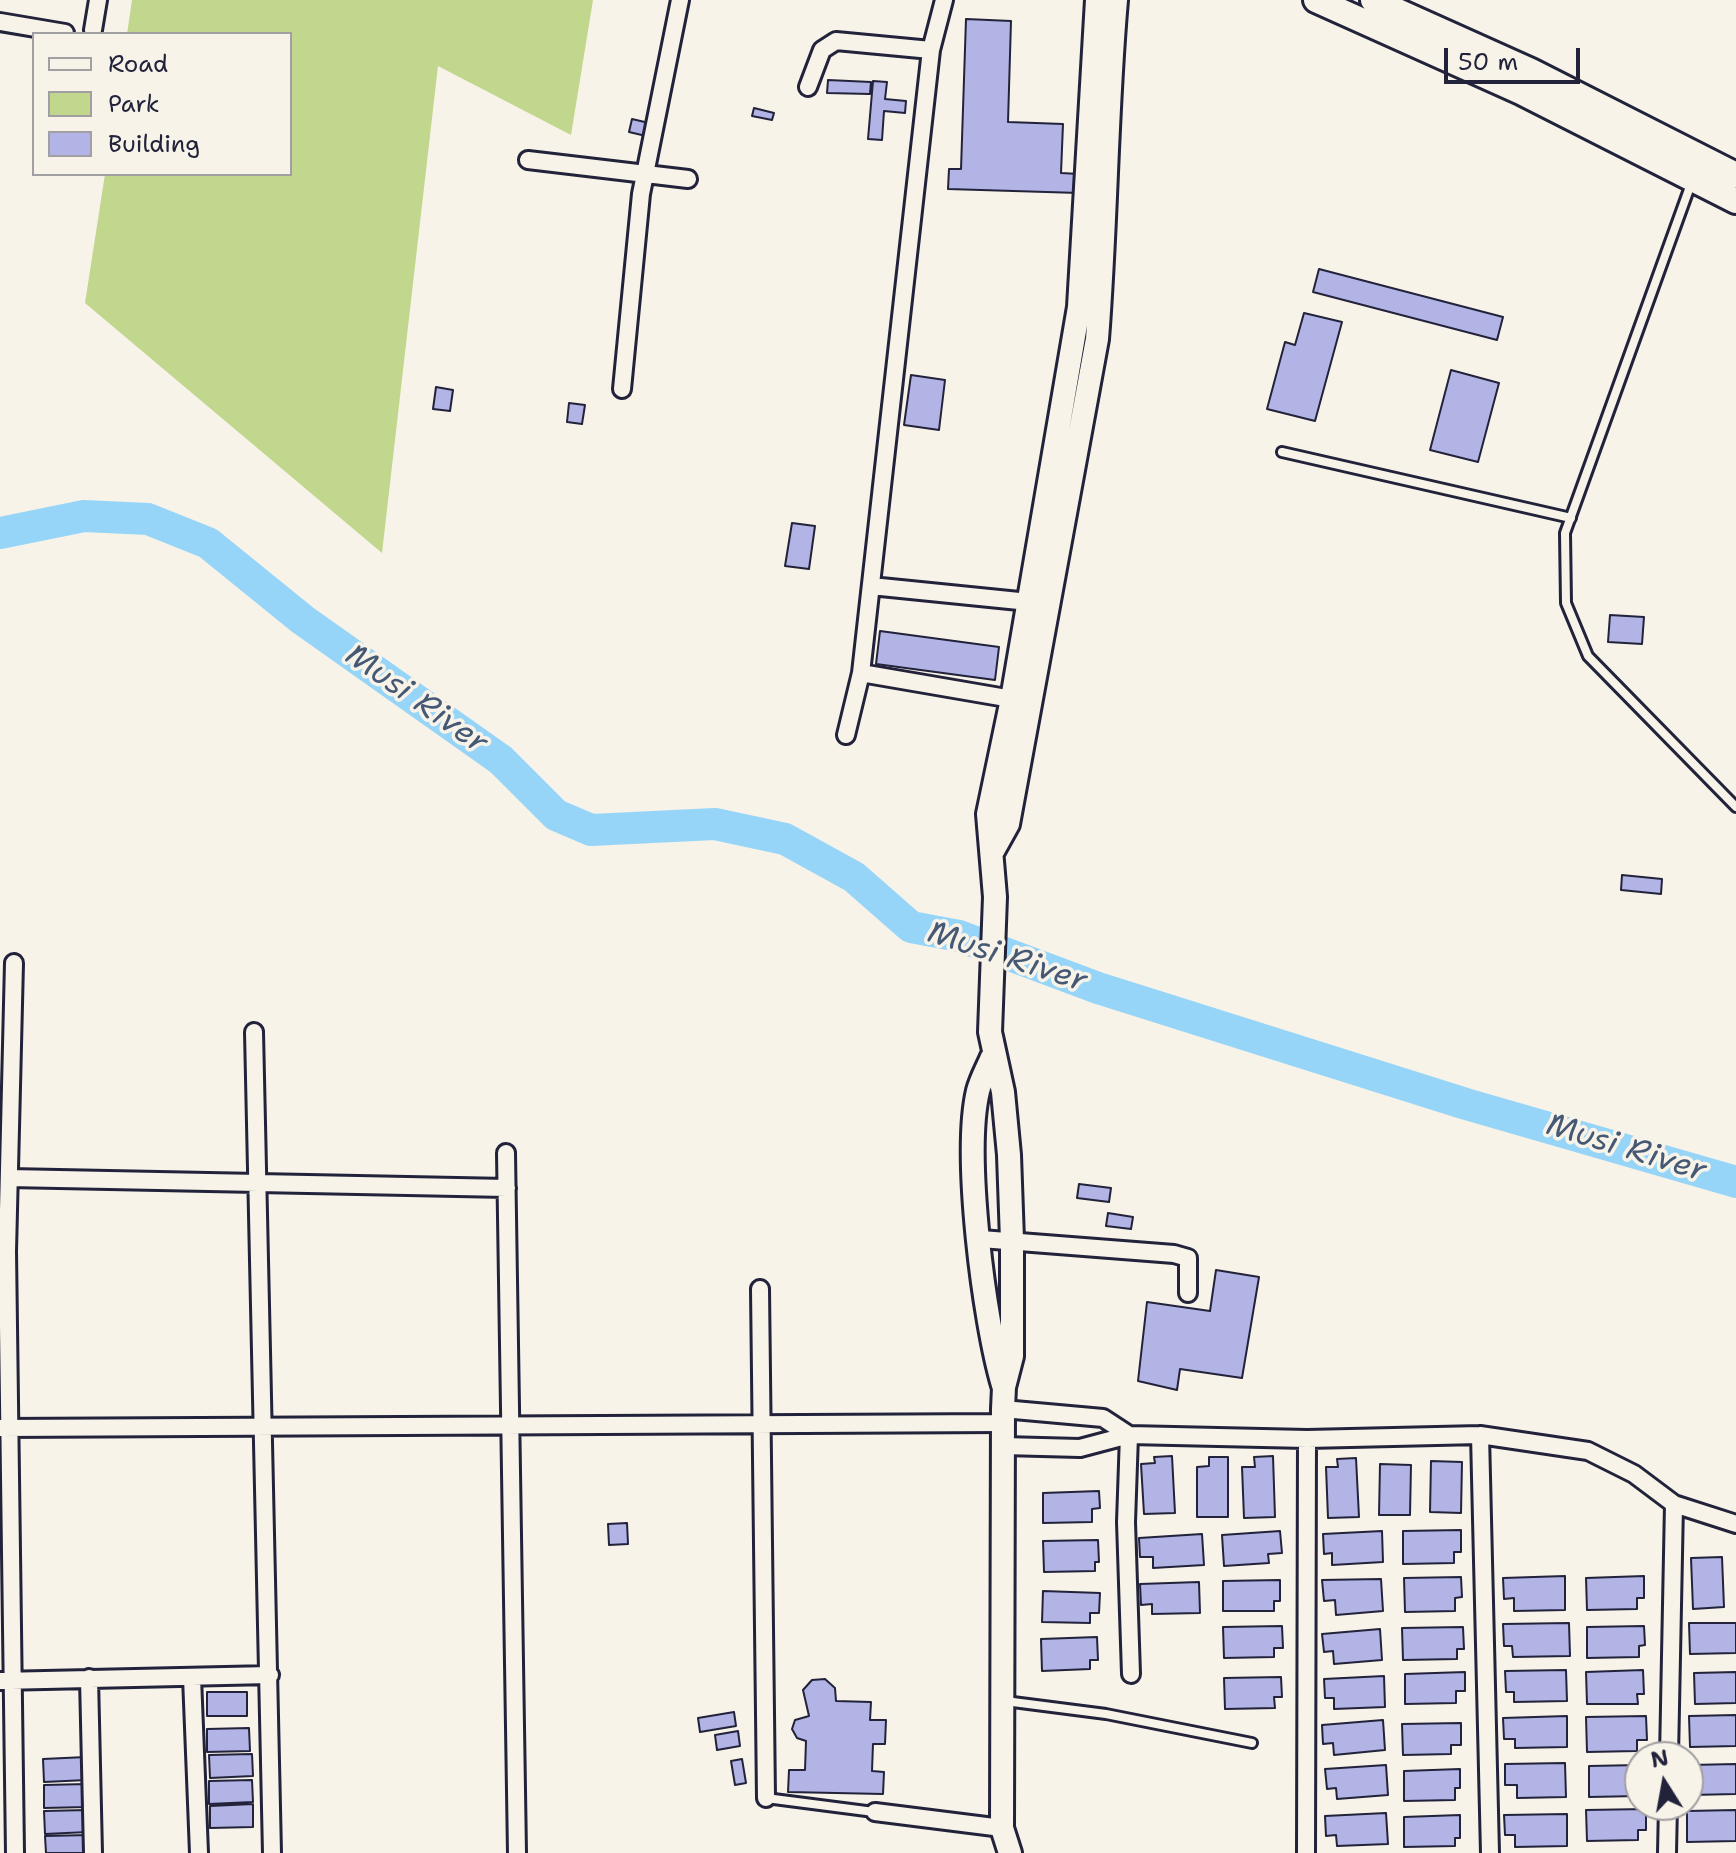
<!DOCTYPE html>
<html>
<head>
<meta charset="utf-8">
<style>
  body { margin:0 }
  #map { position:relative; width:1736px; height:1853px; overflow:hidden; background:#f7f3e8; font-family:"Shantell Sans",sans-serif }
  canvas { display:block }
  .legend { position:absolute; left:32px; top:32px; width:260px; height:144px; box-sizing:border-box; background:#f7f3e8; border:2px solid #a29fa3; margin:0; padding:10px 14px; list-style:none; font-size:24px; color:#22223b }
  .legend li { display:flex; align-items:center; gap:16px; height:40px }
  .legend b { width:40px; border:2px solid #a29fa3 }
  .north { position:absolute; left:1624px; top:1741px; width:80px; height:80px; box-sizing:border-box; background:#f7f3e8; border:2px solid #a29fa3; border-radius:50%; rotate:349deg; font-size:22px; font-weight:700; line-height:32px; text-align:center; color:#22223b }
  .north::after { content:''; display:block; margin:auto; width:28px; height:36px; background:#22223b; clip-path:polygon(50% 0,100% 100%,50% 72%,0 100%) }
  .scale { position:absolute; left:1444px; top:48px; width:136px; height:36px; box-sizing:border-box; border:4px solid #22223b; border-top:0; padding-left:10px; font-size:24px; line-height:28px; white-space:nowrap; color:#22223b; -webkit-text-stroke:6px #f7f3e8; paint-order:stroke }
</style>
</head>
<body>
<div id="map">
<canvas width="1736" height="1853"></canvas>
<ul class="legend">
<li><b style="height:10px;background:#f7f3e8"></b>Road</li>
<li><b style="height:22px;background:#c0d78d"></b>Park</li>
<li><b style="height:22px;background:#b1b4e5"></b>Building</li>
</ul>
<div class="north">N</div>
<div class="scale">50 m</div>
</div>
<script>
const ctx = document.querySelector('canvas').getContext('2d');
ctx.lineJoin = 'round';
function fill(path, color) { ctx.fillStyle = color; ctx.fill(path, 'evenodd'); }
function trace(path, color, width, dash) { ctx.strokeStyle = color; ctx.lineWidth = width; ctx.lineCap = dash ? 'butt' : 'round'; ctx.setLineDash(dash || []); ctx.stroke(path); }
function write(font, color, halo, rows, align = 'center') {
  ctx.font = font + ' "Shantell Sans",sans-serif'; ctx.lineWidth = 7; ctx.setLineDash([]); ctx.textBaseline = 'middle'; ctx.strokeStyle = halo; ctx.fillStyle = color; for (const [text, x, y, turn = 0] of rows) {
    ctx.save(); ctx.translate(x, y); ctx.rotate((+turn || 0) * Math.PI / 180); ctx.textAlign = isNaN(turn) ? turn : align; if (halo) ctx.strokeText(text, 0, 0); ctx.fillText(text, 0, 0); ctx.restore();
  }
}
const green = new Path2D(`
  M 132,0 L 593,0 L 571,135 L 438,66 L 382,553 L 85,303 L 105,174 L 290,174 L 290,34 L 127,34 Z`);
const river = new Path2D(`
  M 0,533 L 84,516 L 148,519 L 208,543 L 303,620 L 501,760 L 556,815 L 591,830 L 715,824 L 785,839 L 854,877 L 911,927 L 959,936 L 1098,988 L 1466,1104 L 1736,1182`);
const building = new Path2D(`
  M 966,19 L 1011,21 L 1008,122 L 1063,124 L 1061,173 L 1079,174 L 1079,193 L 948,189 L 949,169 L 961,169 Z
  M 828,80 L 871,82 L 870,94 L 827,93 Z
  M 873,81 L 887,82 L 885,99 L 906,101 L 905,113 L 884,111 L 882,140 L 868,139 Z
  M 754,108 L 774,113 L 772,120 L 752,116 Z
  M 632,119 L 649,123 L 646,136 L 629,132 Z
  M 1319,269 L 1503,317 L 1497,340 L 1313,292 Z
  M 1304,313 L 1342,322 L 1315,421 L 1267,409 L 1285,342 L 1295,345 Z
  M 1451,370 L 1499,383 L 1478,462 L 1430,450 Z
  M 911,375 L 945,380 L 939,430 L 904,425 Z
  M 436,387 L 453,390 L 450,411 L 433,409 Z
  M 569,403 L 585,405 L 582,424 L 567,422 Z
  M 792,523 L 815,526 L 809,569 L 785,566 Z
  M 1610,615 L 1644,617 L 1642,644 L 1608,642 Z
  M 880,631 L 999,647 L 995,680 L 876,664 Z
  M 1622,875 L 1662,879 L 1661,894 L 1621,890 Z
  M 1079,1184 L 1111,1188 L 1109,1202 L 1077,1198 Z
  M 1108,1213 L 1133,1217 L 1131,1229 L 1106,1226 Z
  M 1216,1270 L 1259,1277 L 1242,1378 L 1180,1369 L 1177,1390 L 1138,1381 L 1147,1302 L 1210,1311 Z
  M 1172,1456 L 1175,1513 L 1144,1514 L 1141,1464 L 1155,1463 L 1154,1457 Z
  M 1273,1456 L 1275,1517 L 1244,1518 L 1242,1467 L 1255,1467 L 1254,1457 Z
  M 1209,1457 L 1228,1457 L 1228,1517 L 1197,1517 L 1197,1467 L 1209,1466 Z
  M 1356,1458 L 1359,1517 L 1328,1518 L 1326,1467 L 1338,1467 L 1337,1459 Z
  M 1431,1461 L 1462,1462 L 1461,1513 L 1430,1512 Z
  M 1380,1464 L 1411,1465 L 1410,1515 L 1379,1515 Z
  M 1099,1491 L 1100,1508 L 1092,1509 L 1092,1522 L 1043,1523 L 1043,1493 Z
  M 627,1523 L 628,1544 L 609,1545 L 608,1524 Z
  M 1461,1530 L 1461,1552 L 1454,1552 L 1454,1563 L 1403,1564 L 1403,1531 Z
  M 1280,1531 L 1282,1553 L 1268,1554 L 1269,1563 L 1224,1566 L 1222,1535 Z
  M 1382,1531 L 1383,1562 L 1332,1565 L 1332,1553 L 1324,1554 L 1323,1534 Z
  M 1202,1534 L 1204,1565 L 1153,1568 L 1153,1557 L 1140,1557 L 1139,1538 Z
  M 1098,1540 L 1099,1562 L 1095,1562 L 1095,1571 L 1044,1572 L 1043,1541 Z
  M 1722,1557 L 1724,1607 L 1693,1609 L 1691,1558 Z
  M 1565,1576 L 1565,1610 L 1514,1611 L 1514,1598 L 1504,1599 L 1503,1578 Z
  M 1644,1576 L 1644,1598 L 1637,1598 L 1637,1609 L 1587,1610 L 1586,1578 Z
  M 1461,1577 L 1462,1597 L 1455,1598 L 1455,1611 L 1405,1612 L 1404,1578 Z
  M 1381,1579 L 1383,1611 L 1336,1615 L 1335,1600 L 1324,1601 L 1322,1580 Z
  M 1280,1580 L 1280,1601 L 1274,1601 L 1274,1611 L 1223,1611 L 1223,1581 Z
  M 1199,1582 L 1200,1613 L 1152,1614 L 1152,1604 L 1141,1605 L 1140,1584 Z
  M 1043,1591 L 1100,1593 L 1099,1613 L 1090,1613 L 1090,1623 L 1042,1622 Z
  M 1569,1623 L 1570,1656 L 1513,1657 L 1512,1646 L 1504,1646 L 1503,1624 Z
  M 1689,1623 L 1736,1623 L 1736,1653 L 1690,1654 Z
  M 1282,1626 L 1283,1648 L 1274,1648 L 1274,1657 L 1224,1658 L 1223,1627 Z
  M 1644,1626 L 1645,1645 L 1639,1646 L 1639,1657 L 1587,1658 L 1587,1627 Z
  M 1463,1627 L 1464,1649 L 1457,1649 L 1457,1659 L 1403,1660 L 1402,1628 Z
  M 1380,1629 L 1382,1660 L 1334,1664 L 1333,1651 L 1324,1652 L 1322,1634 Z
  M 1097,1637 L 1098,1660 L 1090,1660 L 1090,1669 L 1042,1671 L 1041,1639 Z
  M 1566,1670 L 1567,1701 L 1514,1702 L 1514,1692 L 1506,1692 L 1505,1671 Z
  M 1643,1670 L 1644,1694 L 1637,1694 L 1638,1704 L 1587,1704 L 1586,1672 Z
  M 1465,1672 L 1465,1691 L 1456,1691 L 1456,1703 L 1405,1704 L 1405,1674 Z
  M 1736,1672 L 1736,1703 L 1695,1704 L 1694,1673 Z
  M 1384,1676 L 1385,1707 L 1334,1709 L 1334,1698 L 1325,1698 L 1324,1679 Z
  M 1281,1677 L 1282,1697 L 1274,1697 L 1275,1708 L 1225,1709 L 1224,1678 Z
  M 825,1679 L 835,1688 L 836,1701 L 871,1702 L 870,1720 L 886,1720 L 885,1744 L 873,1744 L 872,1771 L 884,1772 L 883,1794 L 788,1792 L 789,1770 L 805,1770 L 806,1741 L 797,1738 L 792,1729 L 795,1720 L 809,1716 L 803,1690 L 812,1680 Z
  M 207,1692 L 247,1692 L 247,1716 L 207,1716 Z
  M 734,1712 L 736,1726 L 700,1732 L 698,1718 Z
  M 1736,1715 L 1736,1746 L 1690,1747 L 1689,1716 Z
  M 1567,1716 L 1567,1747 L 1515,1748 L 1515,1739 L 1504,1739 L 1503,1718 Z
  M 1646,1716 L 1647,1740 L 1637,1740 L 1637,1751 L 1587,1752 L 1586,1717 Z
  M 1383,1720 L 1385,1750 L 1334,1755 L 1333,1743 L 1323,1744 L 1322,1725 Z
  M 1461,1723 L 1461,1745 L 1451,1745 L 1451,1754 L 1403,1755 L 1402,1724 Z
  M 249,1728 L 250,1751 L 207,1752 L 207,1729 Z
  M 738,1731 L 740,1746 L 717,1750 L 715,1735 Z
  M 252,1754 L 253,1776 L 210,1778 L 209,1755 Z
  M 86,1757 L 87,1780 L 44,1782 L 43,1759 Z
  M 742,1759 L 746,1783 L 735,1785 L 731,1761 Z
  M 1565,1763 L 1566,1797 L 1517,1798 L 1517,1785 L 1505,1785 L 1505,1764 Z
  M 1736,1764 L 1736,1794 L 1691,1795 L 1690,1765 Z
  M 1386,1765 L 1388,1795 L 1337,1799 L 1336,1788 L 1327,1789 L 1325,1769 Z
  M 1640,1765 L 1638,1796 L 1589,1797 L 1589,1766 Z
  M 1460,1769 L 1460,1788 L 1455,1788 L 1455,1800 L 1404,1801 L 1404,1771 Z
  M 252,1780 L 253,1802 L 209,1804 L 209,1781 Z
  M 87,1784 L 87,1807 L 44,1808 L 44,1785 Z
  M 253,1804 L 253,1827 L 210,1828 L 210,1806 Z
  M 1646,1809 L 1646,1830 L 1638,1830 L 1638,1840 L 1587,1841 L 1586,1810 Z
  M 87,1810 L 88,1832 L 45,1834 L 44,1811 Z
  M 1736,1810 L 1736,1841 L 1687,1842 L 1687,1811 Z
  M 1386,1813 L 1388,1844 L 1337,1846 L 1336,1835 L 1326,1836 L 1325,1816 Z
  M 1567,1814 L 1567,1846 L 1515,1847 L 1515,1835 L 1505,1835 L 1504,1815 Z
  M 1460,1815 L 1460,1838 L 1455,1838 L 1455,1846 L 1404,1847 L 1404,1817 Z
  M 88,1835 L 89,1853 L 46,1853 L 45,1836 Z`);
const lane = new Path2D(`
  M 1692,181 L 1565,533 L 1566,603 L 1588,656 L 1736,807
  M 1282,452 L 1571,518
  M 1005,1701 L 1106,1714 L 1252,1743
  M 766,1798 L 874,1812`);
const street = new Path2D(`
  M 944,0 L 931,50 L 861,673 L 1012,699
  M 0,22 L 65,33
  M 93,30 L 98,0
  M 808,87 L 822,50 L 836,41 L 931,50
  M 528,160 L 688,179
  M 622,389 L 641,194 L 680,0
  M 871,586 L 1029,602
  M 846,735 L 861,673
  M 14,963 L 7,1251 L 15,1853
  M 254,1032 L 272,1853
  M 506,1153 L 517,1853
  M 9,1178 L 507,1188
  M 981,1239 L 1174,1254 L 1188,1258 L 1188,1293
  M 760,1289 L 766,1798
  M 1003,1409 L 1103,1418 L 1129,1435
  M 0,1428 L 1003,1423
  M 1129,1435 L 1126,1522 L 1131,1674
  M 1480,1435 L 1490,1853
  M 1003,1446 L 1080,1448 L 1129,1435 L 1307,1439 L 1480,1435 L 1588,1451 L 1634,1474 L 1674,1504 L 1736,1524
  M 192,1677 L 199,1853
  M 89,1678 L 93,1853
  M 0,1681 L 270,1675
  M 1669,1757 L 1674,1504
  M 875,1812 L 1002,1828
  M 1306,1853 L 1307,1439
  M 1667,1853 L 1668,1805`);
const secondary = new Path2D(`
  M 993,851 L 1008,824 L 1097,339 C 1106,226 1106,113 1116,0
  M 992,1057 C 988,1067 981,1079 978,1091 C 963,1155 984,1321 1003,1385
  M 1010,1853 L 1002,1828 L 1003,1409 L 1004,1387 L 1012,1356 L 1012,1240 L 1009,1155 L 1003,1092 L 990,1032 L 995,897 L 988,814 L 1012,699 L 1079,307 L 1097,0`);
const primary = new Path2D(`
  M 1316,0 L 1521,92 L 1736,201
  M 1373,0 L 1531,71 L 1736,175`);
const waterNames = [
  ["Musi River",416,700,35],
  ["Musi River",1007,958,18],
  ["Musi River",1626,1149,17]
];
fill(green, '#c0d78d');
trace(river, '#97d5f8', 32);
fill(building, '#b1b4e5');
trace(building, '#22223b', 2);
trace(lane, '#22223b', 14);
trace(street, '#22223b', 22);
trace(secondary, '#22223b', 28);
trace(primary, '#22223b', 30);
trace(lane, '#f7f3e8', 8);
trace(street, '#f7f3e8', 16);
trace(secondary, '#f7f3e8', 22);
trace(primary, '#f7f3e8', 24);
write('italic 32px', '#455874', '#f7f3e8', waterNames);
</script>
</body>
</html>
